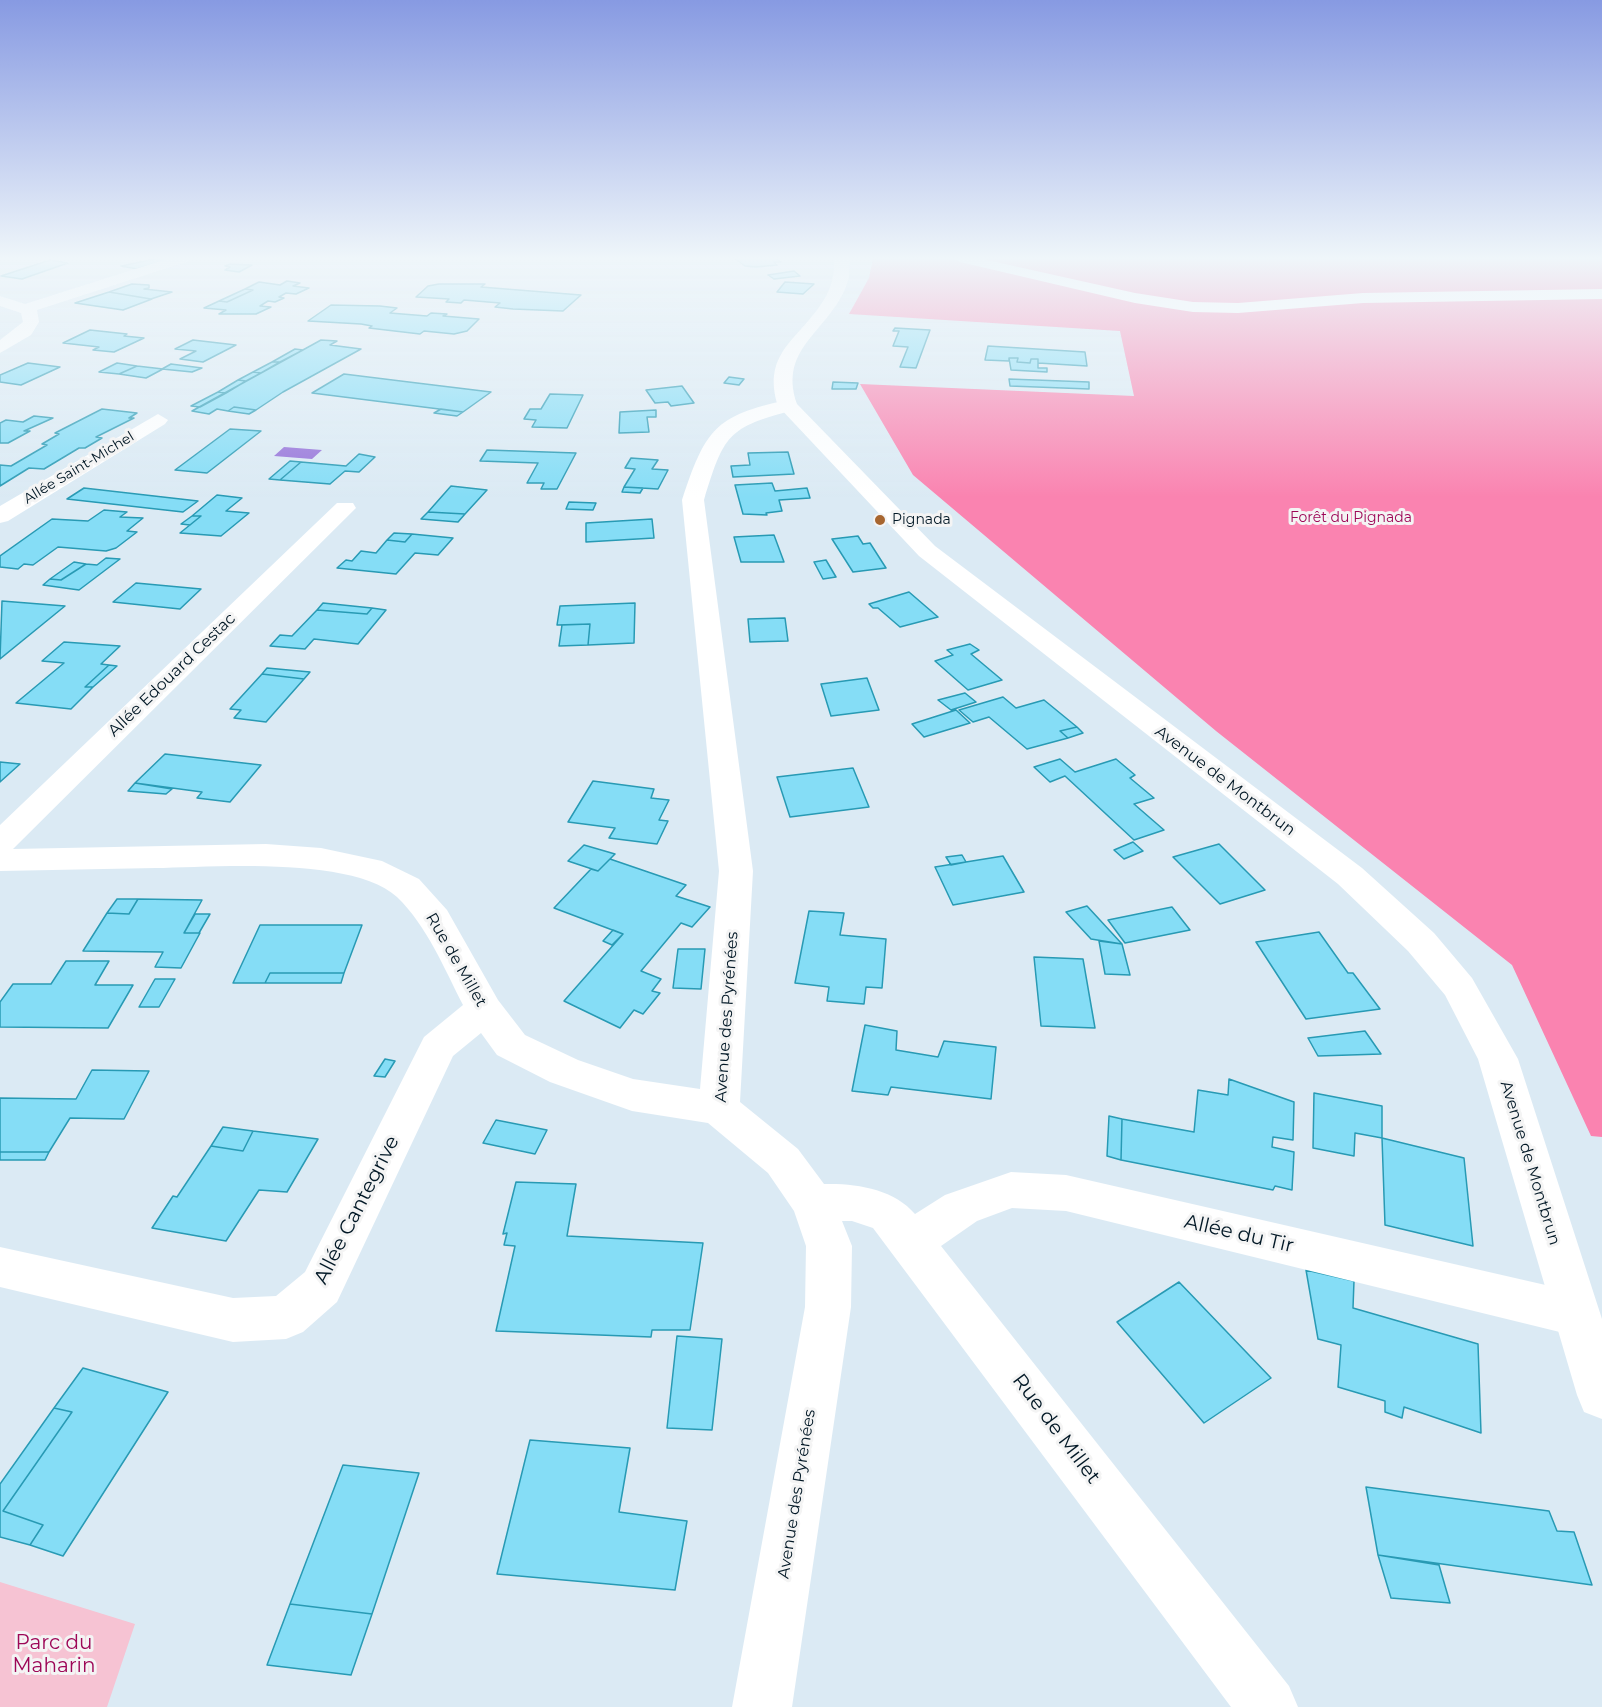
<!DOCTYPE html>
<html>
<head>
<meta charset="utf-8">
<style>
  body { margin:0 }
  canvas { display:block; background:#dbeaf4 }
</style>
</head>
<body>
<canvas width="1602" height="1707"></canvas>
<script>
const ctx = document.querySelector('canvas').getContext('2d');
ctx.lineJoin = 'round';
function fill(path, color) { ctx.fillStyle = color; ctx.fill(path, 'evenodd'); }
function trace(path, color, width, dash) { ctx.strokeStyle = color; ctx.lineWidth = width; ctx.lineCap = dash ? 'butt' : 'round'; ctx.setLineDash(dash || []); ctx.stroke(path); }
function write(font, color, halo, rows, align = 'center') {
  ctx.font = font + ' Montserrat,sans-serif'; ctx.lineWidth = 6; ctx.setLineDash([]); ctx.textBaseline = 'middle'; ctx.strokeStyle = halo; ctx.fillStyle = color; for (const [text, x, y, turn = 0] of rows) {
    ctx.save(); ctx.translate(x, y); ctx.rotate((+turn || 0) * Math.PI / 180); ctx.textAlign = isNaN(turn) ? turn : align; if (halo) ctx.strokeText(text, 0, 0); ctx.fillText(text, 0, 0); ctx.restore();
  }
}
const green = new Path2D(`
  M 0,1582 L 135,1624 L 107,1707 L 0,1707 Z`);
const forest = new Path2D(`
  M 873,258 L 1602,258 L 1602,1137 L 1591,1136 L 1512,965 L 1216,731 L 913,475 L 860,384 L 1134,396 L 1120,331 L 849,314 L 869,278 Z`);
const water = new Path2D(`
  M 284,447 L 322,450 L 312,459 L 274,456 Z`);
const building = new Path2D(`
  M 159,258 L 173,258 L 137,269 L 121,266 Z
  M 734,258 L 775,258 L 781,262 L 774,262 L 777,265 L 756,267 L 745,266 Z
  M 50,260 L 68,263 L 22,279 L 1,276 Z
  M 230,264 L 252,265 L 239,272 L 225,270 L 230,267 L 225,266 Z
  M 794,271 L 800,276 L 774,279 L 768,275 Z
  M 287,281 L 300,283 L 293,286 L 309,288 L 296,294 L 286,293 L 279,297 L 284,298 L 275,302 L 268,301 L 260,306 L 271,307 L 256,314 L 219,314 L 226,310 L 204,308 L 219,301 L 227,302 L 253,290 L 245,289 L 259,282 L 280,285 Z
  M 785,282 L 814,284 L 803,294 L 777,292 Z
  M 132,284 L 149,285 L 149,288 L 144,289 L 172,292 L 151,299 L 109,292 Z
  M 439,284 L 485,284 L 481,287 L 581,295 L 563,311 L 513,309 L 495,307 L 500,303 L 464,300 L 461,303 L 446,302 L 449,299 L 416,297 L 428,286 Z
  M 245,289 L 253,290 L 227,302 L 219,301 Z
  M 109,292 L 151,299 L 152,299 L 123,310 L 75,303 Z
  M 331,305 L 380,306 L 397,308 L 390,313 L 427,316 L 431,313 L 447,314 L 443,316 L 479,319 L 467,331 L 454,334 L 424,331 L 420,334 L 369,328 L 372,326 L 361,324 L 308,321 Z
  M 895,328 L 930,330 L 916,368 L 900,367 L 908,347 L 893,346 L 899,331 L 893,331 Z
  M 90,330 L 127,334 L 124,336 L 144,338 L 114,352 L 93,350 L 99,347 L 63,343 Z
  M 193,340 L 236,345 L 203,362 L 180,359 L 196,351 L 175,349 Z
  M 321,340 L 337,341 L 330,345 L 361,349 L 283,392 L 256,410 L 234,407 L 228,411 L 217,409 L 209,414 L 192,411 Z
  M 988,346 L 1085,352 L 1087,366 L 1038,363 L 1038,359 L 1031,359 L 1030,363 L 1017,362 L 1018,358 L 1009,358 L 1009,361 L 985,360 Z
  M 295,349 L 303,350 L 280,362 L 272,362 Z
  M 1009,358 L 1018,358 L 1017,362 L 1030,363 L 1031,359 L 1038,359 L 1038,368 L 1047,368 L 1047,372 L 1011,370 Z
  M 272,362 L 280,362 L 261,373 L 253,372 Z
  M 28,363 L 60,367 L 21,385 L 0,382 L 0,375 Z
  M 117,363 L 137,366 L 119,374 L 99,372 Z
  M 171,364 L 202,368 L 192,372 L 162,369 Z
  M 137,366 L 163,369 L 146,378 L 119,374 Z
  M 253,372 L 261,373 L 246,381 L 238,380 Z
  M 344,374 L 417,383 L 491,392 L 463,412 L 312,393 Z
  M 729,377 L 744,379 L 739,385 L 724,383 Z
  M 1009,379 L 1089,382 L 1089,389 L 1010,386 Z
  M 238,380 L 246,381 L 226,393 L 218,392 Z
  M 833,382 L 858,383 L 856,389 L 832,389 Z
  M 682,386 L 694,403 L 671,406 L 668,402 L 655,403 L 646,390 Z
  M 218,392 L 226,393 L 200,407 L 191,406 Z
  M 550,394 L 583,395 L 567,428 L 532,427 L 536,420 L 524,419 L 530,409 L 541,409 Z
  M 234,407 L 256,410 L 249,414 L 228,411 Z
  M 102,409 L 137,413 L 129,418 L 134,418 L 96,437 L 102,438 L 85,448 L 79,448 L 44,469 L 29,468 L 0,486 L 0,465 L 11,466 L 47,445 L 42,444 L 59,434 L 55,433 Z
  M 441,409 L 463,412 L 457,416 L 434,413 Z
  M 656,410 L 656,417 L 647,417 L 649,432 L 619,433 L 620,412 Z
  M 34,416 L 53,418 L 24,431 L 30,431 L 8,443 L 0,443 L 0,423 L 6,420 L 23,422 Z
  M 230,429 L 261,431 L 207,473 L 175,470 Z
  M 487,450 L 576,453 L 557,489 L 541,489 L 544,483 L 527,483 L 538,463 L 480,461 Z
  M 788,452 L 794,474 L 733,477 L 731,466 L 750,465 L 748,453 Z
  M 359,454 L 375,457 L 359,472 L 345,471 L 330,484 L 280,480 L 301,462 L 346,466 Z
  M 631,458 L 658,460 L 652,469 L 668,470 L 658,489 L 624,487 L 635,469 L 625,468 Z
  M 290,461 L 301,462 L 280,480 L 269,479 Z
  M 772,483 L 775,491 L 807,488 L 810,498 L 779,500 L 782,511 L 766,513 L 767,515 L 743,514 L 735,485 Z
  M 451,486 L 487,490 L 465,514 L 428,512 Z
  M 624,487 L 643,488 L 640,493 L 622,492 Z
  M 84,488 L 198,501 L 183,512 L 67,499 Z
  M 217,495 L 242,498 L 226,511 L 249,513 L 221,536 L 180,533 L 201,516 L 192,516 Z
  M 569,502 L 596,503 L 593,510 L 566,509 Z
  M 104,510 L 127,512 L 120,517 L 143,518 L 127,531 L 137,532 L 116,548 L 106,551 L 58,547 L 33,565 L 24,564 L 18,569 L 0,567 L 0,556 L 52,519 L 88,521 Z
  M 428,512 L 465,514 L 458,522 L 421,519 Z
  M 192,516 L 201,516 L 190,525 L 181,524 Z
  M 652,519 L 654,538 L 586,542 L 586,523 Z
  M 394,533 L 412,534 L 405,542 L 387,540 Z
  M 412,534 L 453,538 L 438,555 L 415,553 L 396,574 L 337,568 L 346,560 L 352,561 L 361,551 L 376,553 L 387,540 L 405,542 Z
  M 774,535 L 784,562 L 741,562 L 734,537 Z
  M 858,536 L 863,544 L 870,543 L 886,568 L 853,572 L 832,539 Z
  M 106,558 L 120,559 L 79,590 L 43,585 L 50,579 L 61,580 L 86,564 L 97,565 Z
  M 826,560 L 836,577 L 823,579 L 814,562 Z
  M 74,562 L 86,564 L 61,580 L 50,579 Z
  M 136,583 L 201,589 L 180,609 L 113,602 Z
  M 909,592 L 938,617 L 900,627 L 878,608 L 873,608 L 869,604 Z
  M 2,601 L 65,606 L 0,659 Z
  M 323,603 L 372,608 L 367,614 L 317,610 Z
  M 635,603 L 634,643 L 588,645 L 590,624 L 557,625 L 560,606 Z
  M 372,608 L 386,610 L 358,644 L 314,639 L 305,649 L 270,646 L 280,635 L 292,636 L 317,610 L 367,614 Z
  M 785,618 L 788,641 L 750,642 L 748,619 Z
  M 590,624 L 588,645 L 559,646 L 562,625 Z
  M 64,642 L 120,646 L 101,664 L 109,665 L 85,687 L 93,687 L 71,709 L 16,703 L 64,663 L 42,661 Z
  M 970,644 L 979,650 L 971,654 L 1002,680 L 968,690 L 935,661 L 953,655 L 947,650 Z
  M 109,665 L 117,666 L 93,687 L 85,687 Z
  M 267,668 L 310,672 L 304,679 L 262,674 Z
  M 262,674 L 304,679 L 266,722 L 234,718 L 241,710 L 230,709 Z
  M 867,678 L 879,710 L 831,716 L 821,684 Z
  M 965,693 L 976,702 L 951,710 L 938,700 Z
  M 1003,697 L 1016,708 L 1044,700 L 1077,727 L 1060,731 L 1068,738 L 1027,749 L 989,717 L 973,722 L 959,710 Z
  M 956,710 L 970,723 L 924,737 L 912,724 Z
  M 1077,727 L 1083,733 L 1068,738 L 1060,731 Z
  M 165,754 L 261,765 L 230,802 L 197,798 L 202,792 L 135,783 Z
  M 1060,759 L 1075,772 L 1116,759 L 1135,775 L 1130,778 L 1154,798 L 1134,804 L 1164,830 L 1134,840 L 1065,776 L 1050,782 L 1034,767 Z
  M 0,762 L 20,764 L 0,782 Z
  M 853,768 L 869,807 L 790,817 L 777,777 Z
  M 593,781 L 654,789 L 651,798 L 669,800 L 659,820 L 668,821 L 657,844 L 609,838 L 615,828 L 568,822 Z
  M 135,783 L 172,789 L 166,794 L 128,791 Z
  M 1133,842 L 1143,851 L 1124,859 L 1114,850 Z
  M 1219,844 L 1265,890 L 1220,904 L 1173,857 Z
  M 584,845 L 615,854 L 598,871 L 568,861 Z
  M 962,855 L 966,862 L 951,865 L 946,857 Z
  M 1003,856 L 1024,892 L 953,905 L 935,867 Z
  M 610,859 L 686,885 L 676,896 L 710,907 L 692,927 L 681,923 L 641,971 L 661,979 L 652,991 L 660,993 L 643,1014 L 634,1010 L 620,1028 L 564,1001 L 623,934 L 554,908 L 591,869 L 598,871 Z
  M 117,899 L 138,899 L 129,914 L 107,913 Z
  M 138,899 L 202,900 L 184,933 L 200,933 L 181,968 L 155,967 L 163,952 L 83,951 L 107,913 L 129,914 Z
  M 1087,906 L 1122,944 L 1091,939 L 1066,912 Z
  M 1172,907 L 1190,930 L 1125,943 L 1108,920 Z
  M 809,911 L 844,913 L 840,935 L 886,939 L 882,988 L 866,987 L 864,1004 L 827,1001 L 829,987 L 795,983 Z
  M 195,914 L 210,914 L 199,933 L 184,933 Z
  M 260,925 L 362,925 L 344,973 L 270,973 L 265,983 L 233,983 Z
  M 613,930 L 623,934 L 612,945 L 603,941 Z
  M 1319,932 L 1348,973 L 1353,973 L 1380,1009 L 1306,1019 L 1256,942 Z
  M 1099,941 L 1122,944 L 1130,975 L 1105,974 Z
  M 678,949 L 705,949 L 701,989 L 673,988 Z
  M 1034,957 L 1083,959 L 1095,1028 L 1041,1026 Z
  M 66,961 L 109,961 L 95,985 L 133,985 L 108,1028 L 0,1027 L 0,1002 L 13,984 L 51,984 Z
  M 270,973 L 344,973 L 341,983 L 265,983 Z
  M 155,979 L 175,979 L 159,1007 L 139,1007 Z
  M 865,1025 L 897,1031 L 896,1050 L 938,1057 L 944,1041 L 996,1047 L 991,1099 L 891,1087 L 888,1095 L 852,1091 Z
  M 1365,1031 L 1381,1054 L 1318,1056 L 1308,1038 Z
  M 385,1059 L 395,1061 L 385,1077 L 374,1076 Z
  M 92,1070 L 149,1071 L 124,1119 L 70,1118 L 49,1152 L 0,1152 L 0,1098 L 76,1099 Z
  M 1229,1079 L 1294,1102 L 1293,1140 L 1273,1137 L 1272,1147 L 1294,1152 L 1292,1190 L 1275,1186 L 1273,1190 L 1121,1160 L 1122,1119 L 1194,1132 L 1198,1090 L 1228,1095 Z
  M 1314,1093 L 1382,1106 L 1382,1138 L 1355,1133 L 1354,1156 L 1313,1148 Z
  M 1109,1116 L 1122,1119 L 1121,1160 L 1107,1156 Z
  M 496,1120 L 547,1130 L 535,1154 L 483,1143 Z
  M 223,1127 L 253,1131 L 243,1151 L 211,1146 Z
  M 253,1131 L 318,1139 L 287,1192 L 259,1190 L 226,1241 L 152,1228 L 173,1196 L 177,1197 L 211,1146 L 243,1151 Z
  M 1382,1138 L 1464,1158 L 1473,1246 L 1385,1225 Z
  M 0,1152 L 49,1152 L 45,1160 L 0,1160 Z
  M 516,1182 L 576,1184 L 567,1236 L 703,1243 L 690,1330 L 652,1330 L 651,1337 L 496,1331 L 515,1246 L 504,1245 L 507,1233 L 503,1234 Z
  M 1306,1270 L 1354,1281 L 1353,1308 L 1478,1344 L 1481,1433 L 1404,1407 L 1402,1418 L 1385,1412 L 1385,1401 L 1338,1387 L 1341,1345 L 1318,1339 Z
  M 1179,1282 L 1271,1378 L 1204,1423 L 1117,1322 Z
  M 677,1336 L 722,1339 L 712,1430 L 667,1428 Z
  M 83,1368 L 168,1392 L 63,1556 L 30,1545 L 43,1525 L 3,1511 L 72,1412 L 54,1408 Z
  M 54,1408 L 72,1412 L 3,1511 L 43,1525 L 30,1545 L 0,1537 L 0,1484 Z
  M 530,1440 L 630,1448 L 619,1512 L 687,1521 L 675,1590 L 497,1574 Z
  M 343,1465 L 419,1473 L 372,1614 L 290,1604 Z
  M 1366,1487 L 1549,1511 L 1557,1531 L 1574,1532 L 1592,1585 L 1378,1555 Z
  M 1378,1555 L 1439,1565 L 1450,1603 L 1391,1598 Z
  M 290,1604 L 372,1614 L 351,1675 L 267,1665 Z`);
const minor = new Path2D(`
  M 170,258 L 191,258 L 189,261 L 37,310 L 39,322 L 31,335 L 0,353 L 0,340 L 23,322 L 21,313 L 0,306 L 0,296 L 25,304 Z
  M 953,258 L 978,258 L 1135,293 L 1193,302 L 1238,303 L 1363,293 L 1602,289 L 1602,299 L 1363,303 L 1238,313 L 1193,312 L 1135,303 L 960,262 Z
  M 788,400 L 798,406 L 795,410 C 727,427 724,435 704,500 L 753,871 L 740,1102 L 798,1149 L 824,1184 C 856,1183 894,1189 915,1214 L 945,1195 L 1011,1172 L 1066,1175 L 1576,1292 L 1593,1299 L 1600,1314 L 1593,1329 L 1576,1336 L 1066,1211 L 1012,1208 L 977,1221 L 941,1246 L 1289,1686 L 1298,1707 L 1231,1707 L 873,1228 L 852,1221 L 842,1221 L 852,1246 L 851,1307 L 792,1707 L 732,1707 L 805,1307 L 806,1246 L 794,1211 L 768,1173 L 708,1123 L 632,1111 L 550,1082 L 497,1055 L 481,1033 L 453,1056 L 337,1302 L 303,1332 L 286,1339 L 233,1342 L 0,1287 L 0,1247 L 233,1298 L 276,1296 L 305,1272 L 424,1037 L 463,1005 C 444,968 427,926 397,897 C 353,856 213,867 155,868 C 104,869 52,870 0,871 L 0,825 L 337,503 L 353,503 L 356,508 L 13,849 L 266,844 L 321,848 L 382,861 L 419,879 L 447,910 L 498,1000 L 525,1035 L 578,1060 L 633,1079 L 700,1089 L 719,871 L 682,500 C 705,431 714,415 788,400 Z
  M 158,414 L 168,420 L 165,424 L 8,521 L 0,523 L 0,506 Z`);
const tertiary = new Path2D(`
  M 835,258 L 849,258 C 849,265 850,274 848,281 C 832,331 777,346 797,404 L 935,546 L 1362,868 L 1434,933 L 1472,978 L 1518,1059 L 1602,1319 L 1602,1419 L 1584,1412 L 1577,1395 L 1478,1059 L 1445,995 L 1408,951 L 1338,884 L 919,556 L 778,406 C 761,351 801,339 825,298 C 833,285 834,272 835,258 Z`);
const markers = [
  [880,520,6,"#a76630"]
];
const farStreetnames = [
  ["Allée Saint-Michel",79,468,-31]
];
const farParknames = [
  ["Forêt du Pignada",1351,518]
];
const farPoinames = [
  ["Pignada",892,520]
];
const streetNames = [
  ["Allée Edouard Cestac",172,675,-44],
  ["Avenue de Montbrun",1225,781,37],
  ["Rue de Millet",456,960,60],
  ["Avenue des Pyrénées",727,1017,-86],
  ["Avenue de Montbrun",1530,1163,73],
  ["Avenue des Pyrénées",797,1494,-81]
];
const nearStreetnames = [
  ["Allée Cantegrive",357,1210,-63],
  ["Allée du Tir",1239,1234,13],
  ["Rue de Millet",1056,1429,53]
];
const nearParknames = [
  ["Parc du",54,1643],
  ["Maharin",54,1666]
];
fill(green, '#f6c3d3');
fill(forest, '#fa83b0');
fill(water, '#9572d9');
fill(building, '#85ddf6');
trace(building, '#289ab4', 1.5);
fill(minor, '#fff');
fill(tertiary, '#fff');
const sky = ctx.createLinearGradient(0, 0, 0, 497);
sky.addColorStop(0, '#879ae2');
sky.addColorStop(0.52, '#eff6fa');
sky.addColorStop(1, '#eff6fa00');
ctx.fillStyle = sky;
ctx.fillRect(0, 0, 1602, 497);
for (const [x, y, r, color] of markers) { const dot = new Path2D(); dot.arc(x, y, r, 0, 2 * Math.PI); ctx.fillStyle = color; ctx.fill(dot); trace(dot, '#f4f4f4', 2); }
write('14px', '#011725', '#f4f4f4', farStreetnames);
write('14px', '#9d0757', '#f4f4f4', farParknames);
write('14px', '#011725', '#f4f4f4', farPoinames, 'left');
write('16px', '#011725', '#f4f4f4', streetNames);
write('20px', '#011725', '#f4f4f4', nearStreetnames);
write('20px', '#9d0757', '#f4f4f4', nearParknames);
</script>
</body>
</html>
